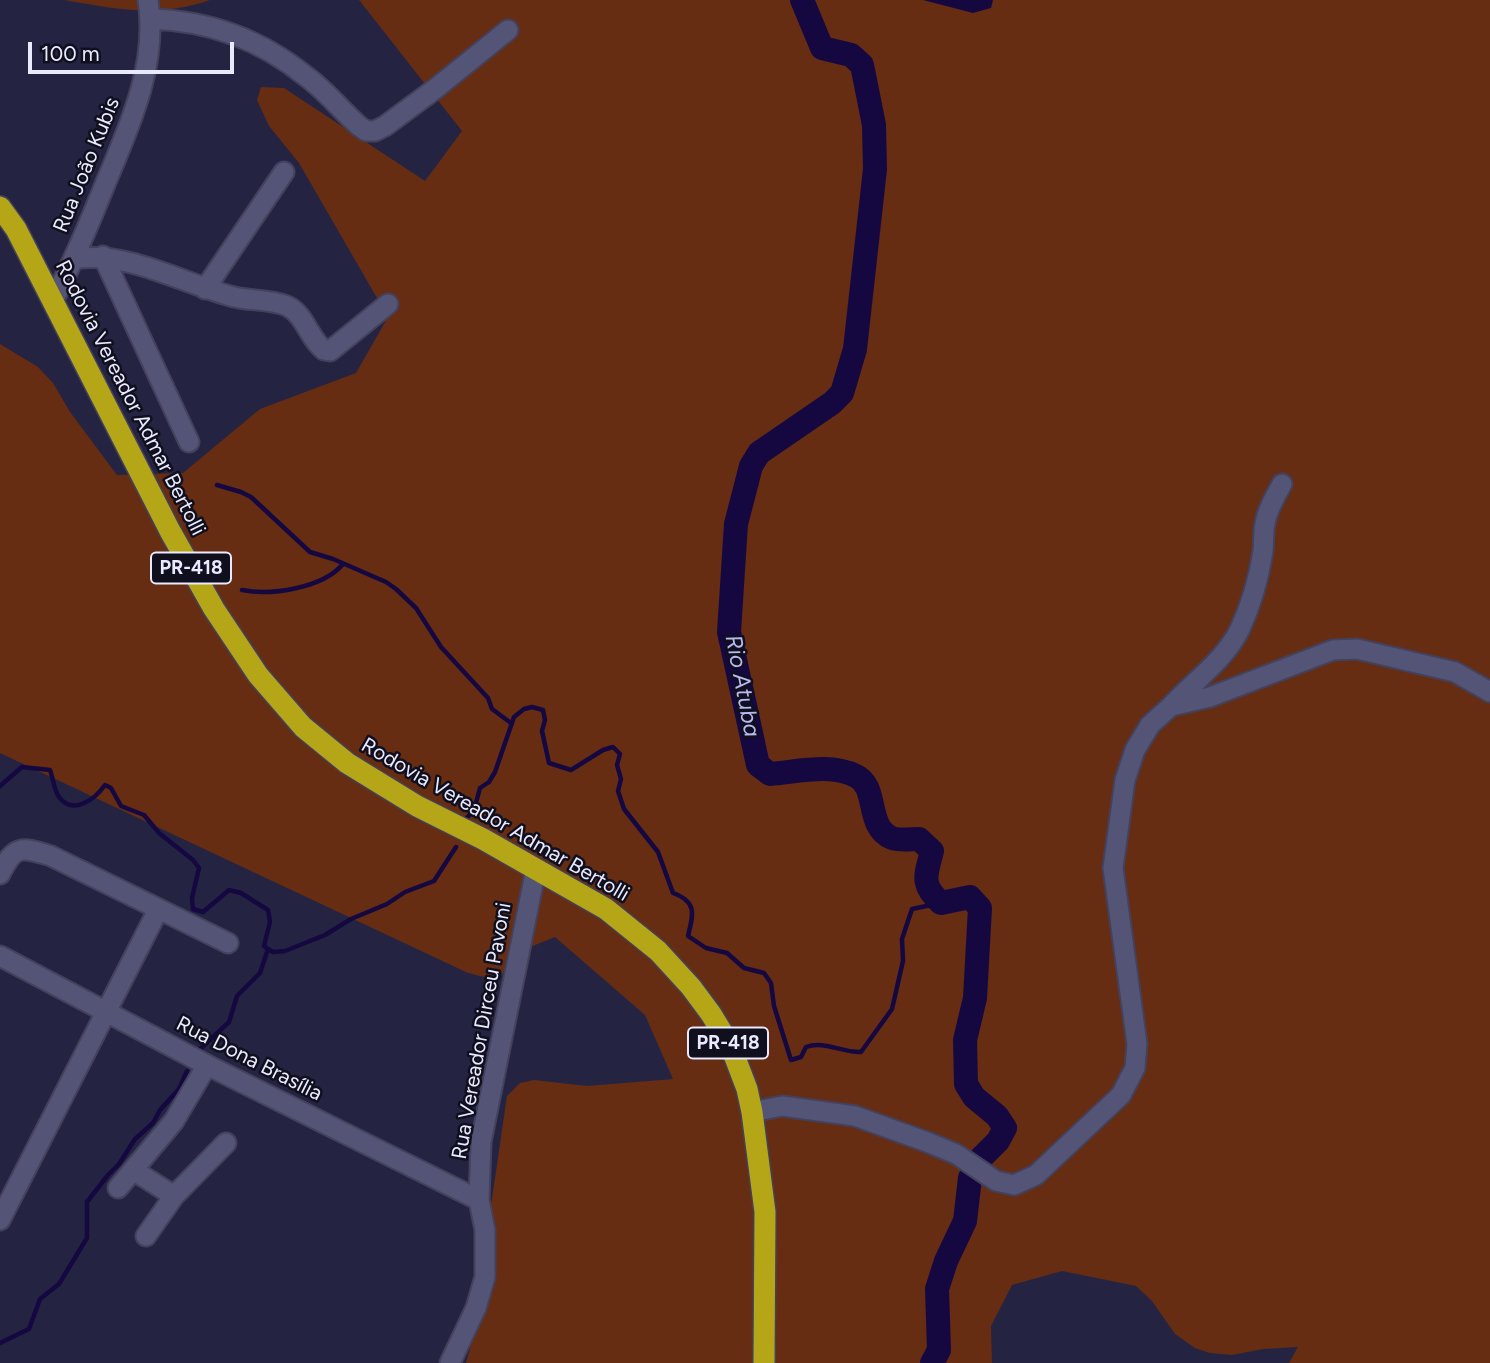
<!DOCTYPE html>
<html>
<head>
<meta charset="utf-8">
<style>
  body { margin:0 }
  #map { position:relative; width:1490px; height:1363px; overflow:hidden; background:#242442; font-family:Figtree,sans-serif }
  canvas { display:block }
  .scale { position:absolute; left:28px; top:42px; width:206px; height:32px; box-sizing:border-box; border:4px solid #e9eaff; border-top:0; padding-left:9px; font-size:21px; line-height:24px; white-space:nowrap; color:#e9eaff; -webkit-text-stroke:5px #0f0f1d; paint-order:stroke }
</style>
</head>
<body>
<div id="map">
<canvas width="1490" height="1363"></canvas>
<div class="scale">100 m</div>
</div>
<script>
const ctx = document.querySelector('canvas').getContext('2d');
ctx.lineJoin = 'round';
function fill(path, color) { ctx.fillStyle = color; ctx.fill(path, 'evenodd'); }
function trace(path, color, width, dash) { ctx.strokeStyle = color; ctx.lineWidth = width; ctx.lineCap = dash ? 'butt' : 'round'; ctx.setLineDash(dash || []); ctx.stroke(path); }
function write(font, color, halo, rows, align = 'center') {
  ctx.font = font + ' Figtree,sans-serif'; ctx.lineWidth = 5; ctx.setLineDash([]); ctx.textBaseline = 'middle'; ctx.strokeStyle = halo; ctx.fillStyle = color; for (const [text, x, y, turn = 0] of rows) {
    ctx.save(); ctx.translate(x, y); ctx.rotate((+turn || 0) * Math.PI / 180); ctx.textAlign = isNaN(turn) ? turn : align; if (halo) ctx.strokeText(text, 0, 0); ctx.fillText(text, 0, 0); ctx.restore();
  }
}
const green = new Path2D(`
  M 64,0 L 210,0 C 158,18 116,9 64,0 Z
  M 359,0 L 1490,0 L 1490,1363 L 1289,1363 L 1298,1347 L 1263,1349 L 1232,1355 L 1210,1353 L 1195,1348 L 1175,1334 L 1152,1301 L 1136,1286 L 1062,1271 L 1012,1285 L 991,1326 L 992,1363 L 466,1363 L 470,1349 L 507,1096 L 520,1083 L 534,1080 L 587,1086 L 673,1079 L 645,1015 L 555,937 L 520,951 L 502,974 L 484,977 L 468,973 L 0,753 L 0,344 L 38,367 L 53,383 L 70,412 L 117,475 L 183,473 L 260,409 L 356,373 L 388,317 L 299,163 L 269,126 L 257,100 L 261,87 L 284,88 L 425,181 L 462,131 Z`);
const water = new Path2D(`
  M 923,0 L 993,0 L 991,8 L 973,13 Z`);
const stream = new Path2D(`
  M 217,485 L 241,492 L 251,497 L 310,552 L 333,559 L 386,582 L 396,589 L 416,608 L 441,647 L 488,698 L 492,709 L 511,723
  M 242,590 C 271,596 323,588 343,564
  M 0,786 L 22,767 L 50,770 C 53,778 54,790 59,797 C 73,816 95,799 105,785 L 111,788 L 121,806 L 144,815 L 159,833 L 193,860 L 199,868 L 192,898 L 193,909 L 203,912 L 229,890 L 241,893 L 268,910 L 270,922 L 264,946 L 268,949 L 260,973 L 237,996 L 229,1022 L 197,1052
  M 464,821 L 474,810 L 480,788 L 489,782 L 495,772 L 514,717 L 524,709 L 532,707 L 543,710 L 545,720 L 542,731 L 549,763 L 571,770 L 603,750 L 613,747 L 620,754 L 617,765 L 621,779 L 618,791 L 624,809 L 658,852 L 673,893 C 698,902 693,915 688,936 L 706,948 L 727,953 L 744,968 L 764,973 L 771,983 L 774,1006 L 791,1060 L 801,1057 L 806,1047 C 824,1040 842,1053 861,1052 L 892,1009 L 903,961 L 902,939 L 912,909 L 941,903
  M 268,949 L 273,952 L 285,951 L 325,935 L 351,919 L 387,904 L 405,892 L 434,881 L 456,847
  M 0,1343 L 29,1329 L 40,1299 L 59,1284 L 87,1238 L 87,1202 L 108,1175 L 119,1164 L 135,1139 L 153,1123 L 160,1110 L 179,1089 L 187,1071`);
const river = new Path2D(`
  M 802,0 L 822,48 L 851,55 L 862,65 L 874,125 L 875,169 L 855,349 L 842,393 L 832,403 L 759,453 L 751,466 L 736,524 L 729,632 L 758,765 L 770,774 C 797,772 830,763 856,776 C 879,787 865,827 892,838 C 899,841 911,839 919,839 L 932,851 C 926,875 920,884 941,903 L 970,897 L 980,908 L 975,998 L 965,1040 L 966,1084 L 974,1097 L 997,1116 L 1005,1128 L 998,1141 L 978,1161
  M 932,1363 L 939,1350 L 937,1289 L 946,1261 L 965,1221 L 970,1178`);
const minor = new Path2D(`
  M 151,19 C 210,21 260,39 307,77 C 326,91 341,110 359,126 L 366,131 L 375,131 L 385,126 L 435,89 L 508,30
  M 103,256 L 189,442
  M 74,259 C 126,250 184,284 234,297 C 251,301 271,299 287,306 C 305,314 309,339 324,350 L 330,351 L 388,304
  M 205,289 L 284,172
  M 53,301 C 73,262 90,222 106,182 C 130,125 158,64 148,0
  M 1171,706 C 1195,680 1224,661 1240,629 C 1251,605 1259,577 1263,551 C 1264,542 1263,533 1265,524 C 1267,510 1275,497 1282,484
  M 0,874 C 15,844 22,847 51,856 L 228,943
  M 0,956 L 207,1065 L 479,1200
  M 752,1112 L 782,1106 L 855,1116 L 927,1142 L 956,1154 L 996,1181 L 1014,1185 L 1036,1175 L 1121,1095 L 1135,1068 L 1137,1044 L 1113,868 L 1125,780 L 1135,750 L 1150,725 L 1171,706 L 1210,697 L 1333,650 L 1357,649 L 1455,672 L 1490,692
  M 133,1170 L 174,1196
  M 118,1188 L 174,1121 L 207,1065
  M 0,1220 L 158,910
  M 146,1236 L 174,1196 L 226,1143
  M 450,1363 L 476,1308 L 485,1277 L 485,1230 L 479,1200 L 481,1142 L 536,869`);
const highway = new Path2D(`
  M 0,207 L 16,229 L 170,531 L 214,609 L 258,675 L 303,727 L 347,763 L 417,806 L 483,839 L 606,909 L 658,951 L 691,987 L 711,1014 L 731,1047 L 747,1089 L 752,1112 L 765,1212 L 764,1363`);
const shields = [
  [191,568,80],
  [728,1043,80]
];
const shieldNames = [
  ["PR-418",191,568],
  ["PR-418",728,1043]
];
const streetNames = [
  ["Rua João Kubis",87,165,-68],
  ["Rodovia Vereador Admar Bertolli",130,398,63],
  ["Rodovia Vereador Admar Bertolli",495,820,30],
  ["Rua Vereador Dirceu Pavoni",482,1031,-80],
  ["Rua Dona Brasília",249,1059,27]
];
const waterNames = [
  ["Rio Atuba",742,686,79]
];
fill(green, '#662d13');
fill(water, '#150841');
trace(stream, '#150841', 4.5);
trace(river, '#150841', 24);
trace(minor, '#43415c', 23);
trace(highway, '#43415c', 24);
trace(minor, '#545476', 19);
trace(highway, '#b4a616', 21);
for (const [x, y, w] of shields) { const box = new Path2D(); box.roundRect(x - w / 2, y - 15.5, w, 31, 5); ctx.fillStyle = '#0f0f1d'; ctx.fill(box); trace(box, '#e9eaff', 2); }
write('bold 19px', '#e9eaff', null, shieldNames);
write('21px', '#e9eaff', '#0f0f1d', streetNames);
write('italic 23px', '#b8b9f1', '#0f0f1d', waterNames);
</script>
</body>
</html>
